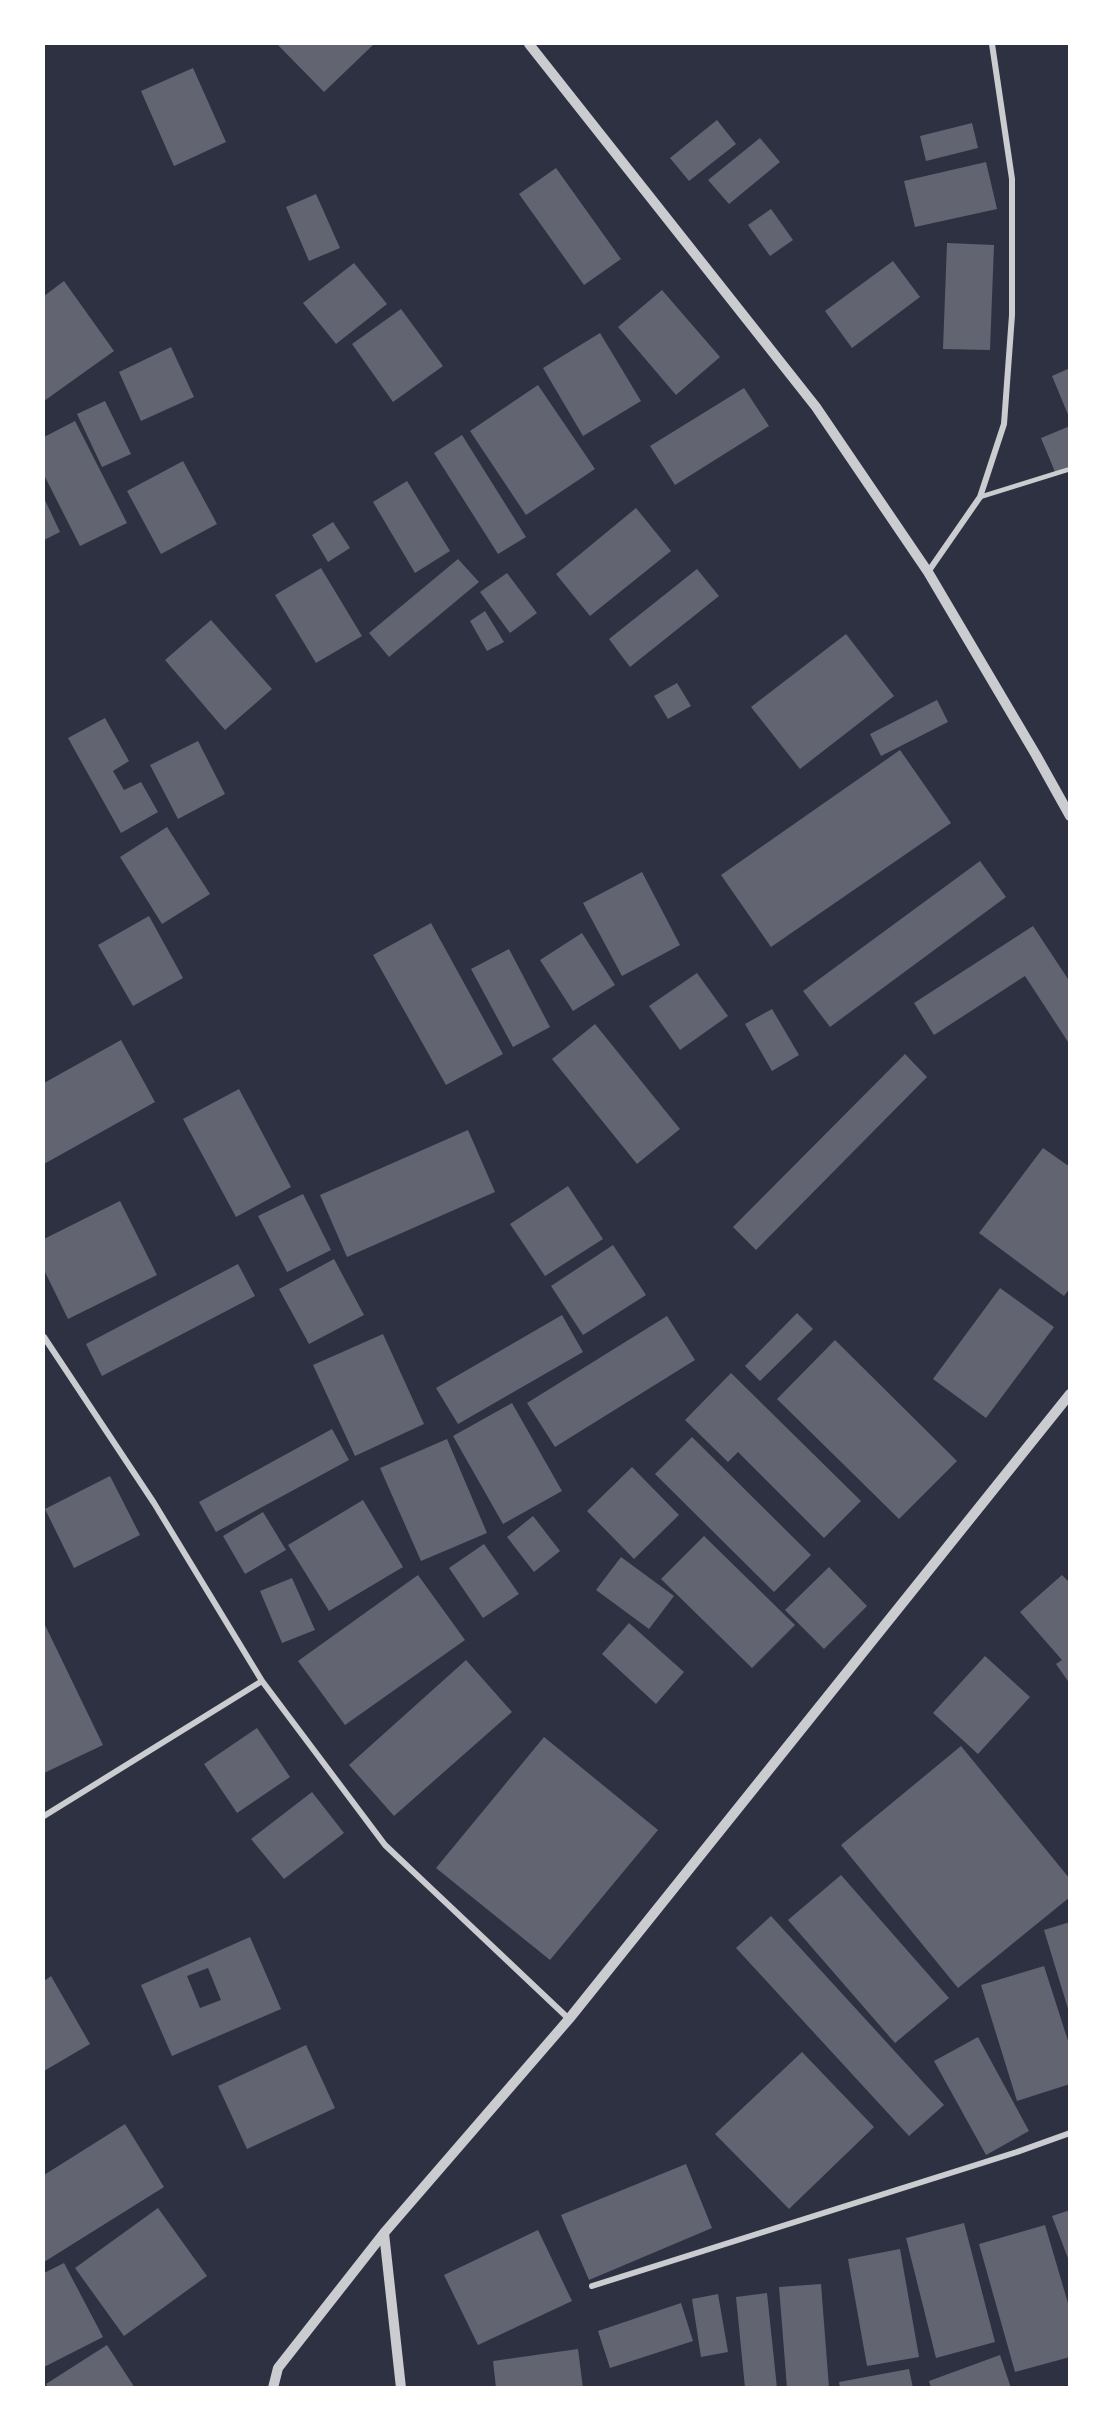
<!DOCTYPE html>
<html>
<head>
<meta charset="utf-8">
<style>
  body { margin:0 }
  #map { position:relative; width:1113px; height:2431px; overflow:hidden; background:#2d3142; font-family:"DejaVu Sans",sans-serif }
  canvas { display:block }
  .frame { position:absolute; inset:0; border:45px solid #fff; pointer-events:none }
</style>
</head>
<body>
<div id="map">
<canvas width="1113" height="2431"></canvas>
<div class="frame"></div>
</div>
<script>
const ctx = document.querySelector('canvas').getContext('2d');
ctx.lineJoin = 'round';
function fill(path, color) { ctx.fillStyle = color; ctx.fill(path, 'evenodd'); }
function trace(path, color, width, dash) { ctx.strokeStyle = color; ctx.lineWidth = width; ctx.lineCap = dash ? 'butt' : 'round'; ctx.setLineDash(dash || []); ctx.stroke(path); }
const building = new Path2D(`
  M 277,44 L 374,44 L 324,92 Z
  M 193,68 L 226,142 L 174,166 L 141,91 Z
  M 717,120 L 736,144 L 689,181 L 670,158 Z
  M 972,123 L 978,148 L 926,161 L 920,136 Z
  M 760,138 L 780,162 L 729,204 L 708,180 Z
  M 986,162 L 997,209 L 915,227 L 904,181 Z
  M 556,168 L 621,259 L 584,285 L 519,194 Z
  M 316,194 L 340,248 L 309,261 L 286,207 Z
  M 771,209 L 793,240 L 770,256 L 748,225 Z
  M 947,243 L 994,245 L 990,350 L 943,349 Z
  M 893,261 L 920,297 L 852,348 L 825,311 Z
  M 354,263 L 387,304 L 336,344 L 303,303 Z
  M 64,281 L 114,351 L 44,401 L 44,296 Z
  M 662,290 L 720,357 L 676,395 L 618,327 Z
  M 401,309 L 443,366 L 393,402 L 352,344 Z
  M 600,333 L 641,401 L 583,436 L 543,368 Z
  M 171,347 L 194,397 L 141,421 L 119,372 Z
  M 1070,368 L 1070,417 L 1069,417 L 1052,376 Z
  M 538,385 L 595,469 L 526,515 L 470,431 Z
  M 744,388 L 769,426 L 675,485 L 650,446 Z
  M 105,401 L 131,454 L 102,467 L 77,414 Z
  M 75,421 L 127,523 L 80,546 L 44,475 L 44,437 Z
  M 1070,426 L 1070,466 L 1055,472 L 1041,438 Z
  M 462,435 L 526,537 L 498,554 L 434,453 Z
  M 183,461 L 217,524 L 161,554 L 127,491 Z
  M 407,481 L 450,551 L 415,573 L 373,502 Z
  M 44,498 L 60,532 L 44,540 Z
  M 636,508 L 671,551 L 590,616 L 556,574 Z
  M 333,522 L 350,548 L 328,562 L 312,535 Z
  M 458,559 L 479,582 L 389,657 L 369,633 Z
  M 321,568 L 362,636 L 316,663 L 275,595 Z
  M 697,569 L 719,596 L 630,667 L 609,639 Z
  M 507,573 L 537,613 L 510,633 L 480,592 Z
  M 485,611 L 504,642 L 487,651 L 470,621 Z
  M 211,620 L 272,689 L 225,730 L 165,660 Z
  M 846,634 L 894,696 L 800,769 L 751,707 Z
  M 677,683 L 691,706 L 668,719 L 654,696 Z
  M 937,700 L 948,722 L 881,756 L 870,734 Z
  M 105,718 L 129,761 L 113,771 L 124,790 L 141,782 L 158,812 L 121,833 L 68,738 Z
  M 198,741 L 225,794 L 178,819 L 150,765 Z
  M 900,750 L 951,823 L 771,947 L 721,875 Z
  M 167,827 L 210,894 L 162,924 L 120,857 Z
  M 980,861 L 1006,897 L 830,1027 L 803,991 Z
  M 642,872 L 680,945 L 622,976 L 583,903 Z
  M 149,916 L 183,978 L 133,1006 L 98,945 Z
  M 431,923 L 503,1054 L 446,1085 L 373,955 Z
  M 1033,926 L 1070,982 L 1070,1045 L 1025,976 L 934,1035 L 914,1003 Z
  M 582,933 L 615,985 L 573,1011 L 540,960 Z
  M 509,949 L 550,1027 L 513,1047 L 471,969 Z
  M 697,973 L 728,1016 L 680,1050 L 649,1006 Z
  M 772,1009 L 799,1055 L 772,1071 L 745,1024 Z
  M 595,1024 L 680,1129 L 637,1164 L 552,1059 Z
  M 121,1040 L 155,1102 L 44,1164 L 44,1083 Z
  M 905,1054 L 927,1077 L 756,1250 L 733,1227 Z
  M 239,1089 L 291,1187 L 236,1217 L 183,1119 Z
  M 468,1130 L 495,1192 L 347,1257 L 320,1195 Z
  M 1043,1148 L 1070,1167 L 1070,1288 L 1064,1296 L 979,1233 Z
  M 568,1186 L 603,1239 L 545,1276 L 510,1224 Z
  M 303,1194 L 331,1250 L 287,1272 L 258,1216 Z
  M 120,1201 L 157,1275 L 68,1319 L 44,1270 L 44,1239 Z
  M 613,1245 L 646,1295 L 583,1335 L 551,1286 Z
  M 334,1259 L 364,1315 L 309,1344 L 279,1289 Z
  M 238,1264 L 255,1296 L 102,1376 L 86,1344 Z
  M 1000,1288 L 1054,1327 L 986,1418 L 933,1379 Z
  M 797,1313 L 813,1329 L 760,1381 L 745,1366 Z
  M 562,1315 L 583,1352 L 458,1424 L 436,1388 Z
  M 667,1316 L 695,1360 L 555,1447 L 527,1403 Z
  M 383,1334 L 424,1424 L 355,1456 L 313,1365 Z
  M 835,1340 L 957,1461 L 899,1519 L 777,1399 Z
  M 731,1373 L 861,1501 L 824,1538 L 738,1452 L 728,1462 L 685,1420 Z
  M 512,1403 L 562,1491 L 503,1524 L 453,1436 Z
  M 332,1429 L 349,1460 L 216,1532 L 199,1502 Z
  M 692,1437 L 811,1555 L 774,1592 L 655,1474 Z
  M 447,1439 L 487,1533 L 421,1561 L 380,1468 Z
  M 632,1467 L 679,1515 L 634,1559 L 587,1511 Z
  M 110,1476 L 140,1535 L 74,1568 L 45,1509 Z
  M 363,1500 L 403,1567 L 329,1611 L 288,1545 Z
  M 263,1512 L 286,1550 L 245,1574 L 223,1536 Z
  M 533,1516 L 560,1551 L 534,1572 L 507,1537 Z
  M 704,1536 L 795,1625 L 752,1668 L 661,1579 Z
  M 484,1544 L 519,1594 L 483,1618 L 449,1568 Z
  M 621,1557 L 674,1596 L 649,1629 L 596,1590 Z
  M 829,1567 L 867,1606 L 824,1649 L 785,1610 Z
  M 418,1575 L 465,1640 L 345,1725 L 298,1661 Z
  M 1062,1575 L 1070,1583 L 1070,1684 L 1056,1664 L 1062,1660 L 1020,1612 Z
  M 292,1578 L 315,1630 L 282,1643 L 260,1591 Z
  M 44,1623 L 103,1745 L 44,1773 Z
  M 629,1623 L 684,1672 L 656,1704 L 602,1654 Z
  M 985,1656 L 1030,1697 L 978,1754 L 933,1713 Z
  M 466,1660 L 512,1712 L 394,1816 L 349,1765 Z
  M 257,1728 L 290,1777 L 237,1813 L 204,1764 Z
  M 544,1737 L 658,1830 L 550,1960 L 436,1868 Z
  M 961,1746 L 1070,1879 L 1070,1897 L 958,1988 L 841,1845 Z
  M 312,1792 L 344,1833 L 284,1879 L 251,1839 Z
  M 841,1875 L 949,1998 L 895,2043 L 788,1920 Z
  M 771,1916 L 944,2105 L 909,2136 L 736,1948 Z
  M 1070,1922 L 1070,2012 L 1069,2012 L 1044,1930 Z
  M 250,1937 L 281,2009 L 172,2056 L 141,1985 ZM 208,1968 L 221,2000 L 200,2008 L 187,1976 Z
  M 1044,1966 L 1070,2047 L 1070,2084 L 1017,2101 L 981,1985 Z
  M 51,1976 L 90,2044 L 44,2071 L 44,1981 Z
  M 978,2037 L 1029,2131 L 986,2155 L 934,2061 Z
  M 306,2045 L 335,2108 L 247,2149 L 218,2086 Z
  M 802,2052 L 874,2127 L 789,2209 L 715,2134 Z
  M 125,2124 L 164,2187 L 44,2262 L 44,2175 Z
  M 686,2164 L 712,2228 L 589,2280 L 561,2215 Z
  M 158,2208 L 207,2276 L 124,2336 L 75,2268 Z
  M 1070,2210 L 1070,2261 L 1069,2261 L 1052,2216 Z
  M 964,2223 L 995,2342 L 936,2358 L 906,2238 Z
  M 1045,2225 L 1070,2310 L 1070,2357 L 1015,2372 L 979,2244 Z
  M 538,2230 L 572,2301 L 478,2345 L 444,2275 Z
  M 900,2249 L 919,2357 L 867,2366 L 848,2259 Z
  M 64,2263 L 103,2337 L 44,2367 L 44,2273 Z
  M 821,2284 L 829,2388 L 787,2388 L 779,2287 Z
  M 767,2293 L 777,2388 L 745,2388 L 736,2297 Z
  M 718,2294 L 728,2352 L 701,2357 L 692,2299 Z
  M 681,2303 L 693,2341 L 610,2368 L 598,2331 Z
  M 107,2345 L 135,2388 L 48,2388 L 46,2384 Z
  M 578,2349 L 583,2388 L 496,2388 L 493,2361 Z
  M 1000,2355 L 1011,2388 L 931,2388 L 929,2381 Z
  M 909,2369 L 913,2388 L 840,2388 L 839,2382 Z`);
const service = new Path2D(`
  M 980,497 L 1070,469`);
const minor = new Path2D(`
  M 928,572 L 980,497 L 1004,424 L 1012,315 L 1012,179 L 992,44
  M 44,1337 L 154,1503 L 262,1681 L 385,1845 L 569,2019
  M 44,1816 L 262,1681
  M 592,2286 L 1017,2152 L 1070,2133`);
const tertiary = new Path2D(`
  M 529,44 L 816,407 L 928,572 L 1036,755 L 1070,816
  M 384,2233 L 401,2388
  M 273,2388 L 278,2368 L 384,2233 L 569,2019 L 1070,1394`);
fill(building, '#626471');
trace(service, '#caccd0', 4.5);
trace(minor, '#caccd0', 6);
trace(tertiary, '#caccd0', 10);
</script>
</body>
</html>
